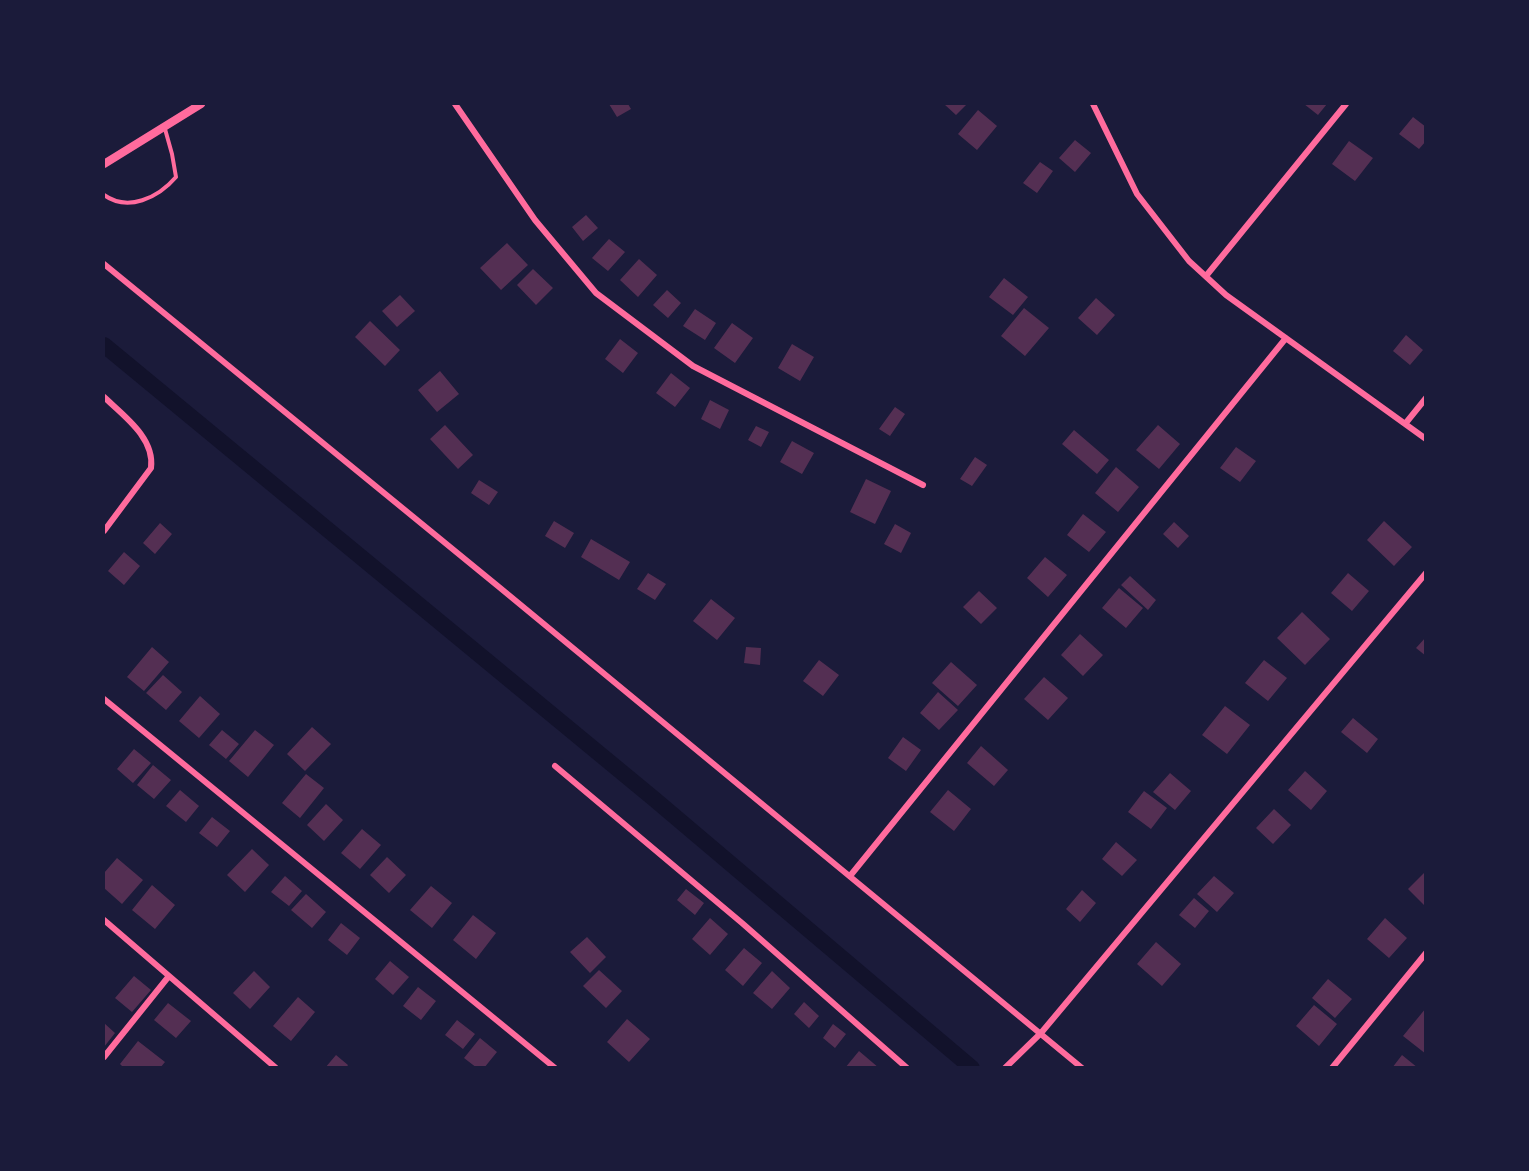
<!DOCTYPE html>
<html>
<head>
<meta charset="utf-8">
<style>
  body { margin:0 }
  #map { position:relative; width:1529px; height:1171px; overflow:hidden; background:#1b1b3a; font-family:Commissioner,sans-serif }
  canvas { display:block }
  .frame { position:absolute; inset:0; border:105px solid #1b1b3a; pointer-events:none }
</style>
</head>
<body>
<div id="map">
<canvas width="1529" height="1171"></canvas>
<div class="frame"></div>
</div>
<script>
const ctx = document.querySelector('canvas').getContext('2d');
ctx.lineJoin = 'round';
function trace(path, color, width, dash) { ctx.strokeStyle = color; ctx.lineWidth = width; ctx.lineCap = dash ? 'butt' : 'round'; ctx.setLineDash(dash || []); ctx.stroke(path); }
function fill(path, color) { ctx.fillStyle = color; ctx.fill(path, 'evenodd'); }
const canal = new Path2D(`
  M 104,345 L 653,798 L 972,1068`);
const building = new Path2D(`
  M 609,104 L 628,104 L 631,109 L 617,117 Z
  M 944,104 L 967,104 L 956,115 Z
  M 1304,104 L 1327,104 L 1318,115 Z
  M 978,110 L 997,126 L 977,150 L 958,134 Z
  M 1413,117 L 1426,127 L 1426,141 L 1419,149 L 1399,134 Z
  M 1075,140 L 1091,153 L 1075,172 L 1059,158 Z
  M 1349,141 L 1373,158 L 1355,181 L 1332,164 Z
  M 1040,162 L 1053,171 L 1037,193 L 1023,183 Z
  M 586,215 L 598,228 L 583,241 L 572,227 Z
  M 609,239 L 625,252 L 608,271 L 592,258 Z
  M 507,243 L 528,265 L 501,290 L 480,268 Z
  M 639,259 L 657,275 L 638,297 L 620,280 Z
  M 533,269 L 553,288 L 536,305 L 517,285 Z
  M 1004,278 L 1028,297 L 1013,315 L 989,297 Z
  M 667,290 L 681,303 L 668,318 L 653,305 Z
  M 400,295 L 415,311 L 397,327 L 382,311 Z
  M 1096,298 L 1115,315 L 1097,335 L 1078,318 Z
  M 1024,308 L 1049,328 L 1025,356 L 1001,336 Z
  M 695,309 L 716,323 L 705,340 L 683,326 Z
  M 370,321 L 400,350 L 385,366 L 355,337 Z
  M 732,323 L 753,338 L 735,363 L 714,348 Z
  M 1406,335 L 1423,350 L 1410,365 L 1393,351 Z
  M 620,339 L 638,353 L 623,373 L 605,359 Z
  M 792,344 L 814,357 L 800,381 L 778,368 Z
  M 440,371 L 459,394 L 437,412 L 418,390 Z
  M 671,373 L 690,388 L 675,407 L 656,393 Z
  M 710,400 L 729,410 L 720,429 L 701,419 Z
  M 895,407 L 905,414 L 890,436 L 879,429 Z
  M 445,425 L 473,455 L 458,469 L 430,439 Z
  M 1158,425 L 1180,444 L 1159,469 L 1136,450 Z
  M 756,426 L 769,432 L 761,447 L 748,440 Z
  M 1074,430 L 1109,460 L 1097,474 L 1062,444 Z
  M 792,441 L 814,453 L 802,474 L 780,462 Z
  M 1236,447 L 1256,461 L 1240,482 L 1220,468 Z
  M 975,457 L 987,465 L 972,486 L 960,479 Z
  M 1116,467 L 1139,487 L 1118,512 L 1095,493 Z
  M 866,479 L 891,491 L 875,524 L 850,512 Z
  M 479,480 L 498,492 L 489,505 L 471,493 Z
  M 1083,514 L 1106,532 L 1089,552 L 1067,535 Z
  M 554,521 L 574,533 L 565,548 L 545,536 Z
  M 1384,521 L 1412,547 L 1394,566 L 1367,540 Z
  M 1174,522 L 1189,536 L 1178,548 L 1163,534 Z
  M 160,523 L 172,534 L 155,554 L 143,543 Z
  M 895,524 L 911,533 L 901,553 L 884,544 Z
  M 591,539 L 630,562 L 619,580 L 581,557 Z
  M 124,552 L 140,566 L 124,585 L 108,571 Z
  M 1045,557 L 1067,575 L 1048,597 L 1027,578 Z
  M 648,573 L 666,584 L 655,600 L 637,589 Z
  M 1348,573 L 1369,591 L 1352,611 L 1331,593 Z
  M 1130,576 L 1156,600 L 1148,610 L 1121,585 Z
  M 1119,588 L 1143,608 L 1126,628 L 1102,608 Z
  M 979,591 L 997,608 L 981,624 L 963,607 Z
  M 711,599 L 735,618 L 717,640 L 693,621 Z
  M 1302,612 L 1330,639 L 1305,665 L 1277,638 Z
  M 1080,634 L 1103,655 L 1083,676 L 1061,655 Z
  M 1426,637 L 1426,656 L 1416,648 Z
  M 152,647 L 169,662 L 144,691 L 127,677 Z
  M 746,647 L 761,648 L 760,665 L 744,663 Z
  M 819,660 L 839,675 L 823,696 L 803,681 Z
  M 1264,660 L 1287,678 L 1268,701 L 1245,683 Z
  M 951,662 L 977,685 L 958,706 L 932,683 Z
  M 163,675 L 182,692 L 166,710 L 146,693 Z
  M 1044,677 L 1068,698 L 1048,720 L 1024,699 Z
  M 938,692 L 958,710 L 939,730 L 920,713 Z
  M 200,696 L 220,714 L 199,738 L 179,721 Z
  M 1225,706 L 1250,725 L 1227,754 L 1202,735 Z
  M 1353,718 L 1378,739 L 1367,753 L 1341,732 Z
  M 312,727 L 331,744 L 305,771 L 287,754 Z
  M 222,730 L 239,744 L 226,759 L 209,745 Z
  M 255,730 L 274,745 L 248,777 L 229,761 Z
  M 903,737 L 921,750 L 906,771 L 888,758 Z
  M 981,746 L 1008,770 L 994,786 L 967,763 Z
  M 134,749 L 151,763 L 133,783 L 117,769 Z
  M 153,765 L 171,780 L 154,799 L 137,785 Z
  M 1305,771 L 1327,791 L 1311,810 L 1288,790 Z
  M 1170,773 L 1191,791 L 1175,810 L 1153,792 Z
  M 306,774 L 324,788 L 300,818 L 282,803 Z
  M 180,790 L 199,806 L 186,822 L 166,806 Z
  M 948,790 L 971,809 L 954,831 L 930,812 Z
  M 1144,791 L 1167,808 L 1151,829 L 1128,812 Z
  M 326,804 L 343,820 L 324,841 L 307,825 Z
  M 1274,809 L 1291,825 L 1273,844 L 1256,828 Z
  M 212,817 L 230,831 L 217,847 L 199,833 Z
  M 362,829 L 381,845 L 360,869 L 341,853 Z
  M 1116,842 L 1137,860 L 1122,876 L 1102,859 Z
  M 252,849 L 269,865 L 245,892 L 227,875 Z
  M 387,857 L 406,875 L 389,893 L 370,875 Z
  M 117,858 L 143,880 L 122,904 L 104,888 L 104,873 Z
  M 1424,873 L 1426,875 L 1426,907 L 1408,889 Z
  M 285,876 L 302,891 L 289,906 L 271,892 Z
  M 1214,876 L 1234,893 L 1217,912 L 1197,894 Z
  M 152,885 L 175,905 L 155,929 L 132,910 Z
  M 431,886 L 452,903 L 432,928 L 410,910 Z
  M 686,889 L 704,903 L 695,915 L 677,900 Z
  M 1082,890 L 1096,903 L 1080,922 L 1066,909 Z
  M 306,894 L 326,912 L 312,928 L 291,910 Z
  M 1194,898 L 1209,911 L 1195,928 L 1179,915 Z
  M 473,915 L 496,933 L 476,959 L 453,940 Z
  M 710,918 L 728,934 L 710,955 L 692,939 Z
  M 1385,918 L 1407,938 L 1389,958 L 1367,939 Z
  M 341,923 L 360,938 L 347,955 L 328,940 Z
  M 587,937 L 606,957 L 590,973 L 570,952 Z
  M 1156,942 L 1181,964 L 1162,986 L 1137,964 Z
  M 744,948 L 762,963 L 743,986 L 725,970 Z
  M 390,961 L 409,977 L 393,995 L 375,979 Z
  M 599,970 L 622,991 L 606,1008 L 583,986 Z
  M 254,971 L 270,987 L 250,1009 L 233,993 Z
  M 772,971 L 790,988 L 772,1009 L 753,993 Z
  M 134,976 L 151,990 L 132,1012 L 115,998 Z
  M 1328,979 L 1352,999 L 1335,1018 L 1312,998 Z
  M 418,987 L 436,1001 L 421,1020 L 403,1006 Z
  M 298,997 L 315,1012 L 291,1041 L 273,1026 Z
  M 804,1002 L 819,1016 L 809,1028 L 794,1014 Z
  M 168,1003 L 191,1021 L 176,1038 L 154,1020 Z
  M 1314,1005 L 1337,1024 L 1319,1046 L 1296,1026 Z
  M 1426,1008 L 1426,1054 L 1403,1036 Z
  M 627,1019 L 650,1039 L 629,1062 L 607,1042 Z
  M 457,1020 L 475,1034 L 463,1049 L 445,1035 Z
  M 104,1023 L 115,1033 L 104,1047 Z
  M 833,1024 L 846,1034 L 835,1048 L 823,1038 Z
  M 480,1038 L 497,1052 L 484,1068 L 477,1068 L 464,1058 Z
  M 138,1041 L 165,1062 L 160,1068 L 124,1068 L 120,1064 Z
  M 859,1051 L 879,1068 L 845,1068 Z
  M 336,1055 L 348,1065 L 346,1068 L 325,1068 Z
  M 1402,1055 L 1418,1068 L 1392,1068 Z`);
const service = new Path2D(`
  M 104,195 C 128,212 158,198 176,177 L 172,154 L 165,129`);
const minor = new Path2D(`
  M 455,104 L 535,220 L 596,293 L 693,366 L 923,485
  M 1093,104 L 1137,194 L 1189,261 L 1226,295 L 1426,439
  M 104,264 L 499,587 L 1082,1068
  M 1206,276 L 1346,104
  M 104,397 C 124,416 155,438 151,468 L 104,531
  M 1405,424 L 1426,398
  M 104,699 L 555,1068
  M 555,766 L 742,923 L 907,1068
  M 850,876 L 1286,338
  M 104,920 L 276,1068
  M 104,1057 L 169,976
  M 1005,1068 L 1041,1033 L 1426,573
  M 1332,1068 L 1426,953`);
const tertiary = new Path2D(`
  M 104,164 L 201,104`);
trace(canal, '#12122b', 16);
fill(building, '#542f53');
trace(service, '#ff6b9d', 4);
trace(minor, '#ff6b9d', 6);
trace(tertiary, '#ff6b9d', 8);
</script>
</body>
</html>
